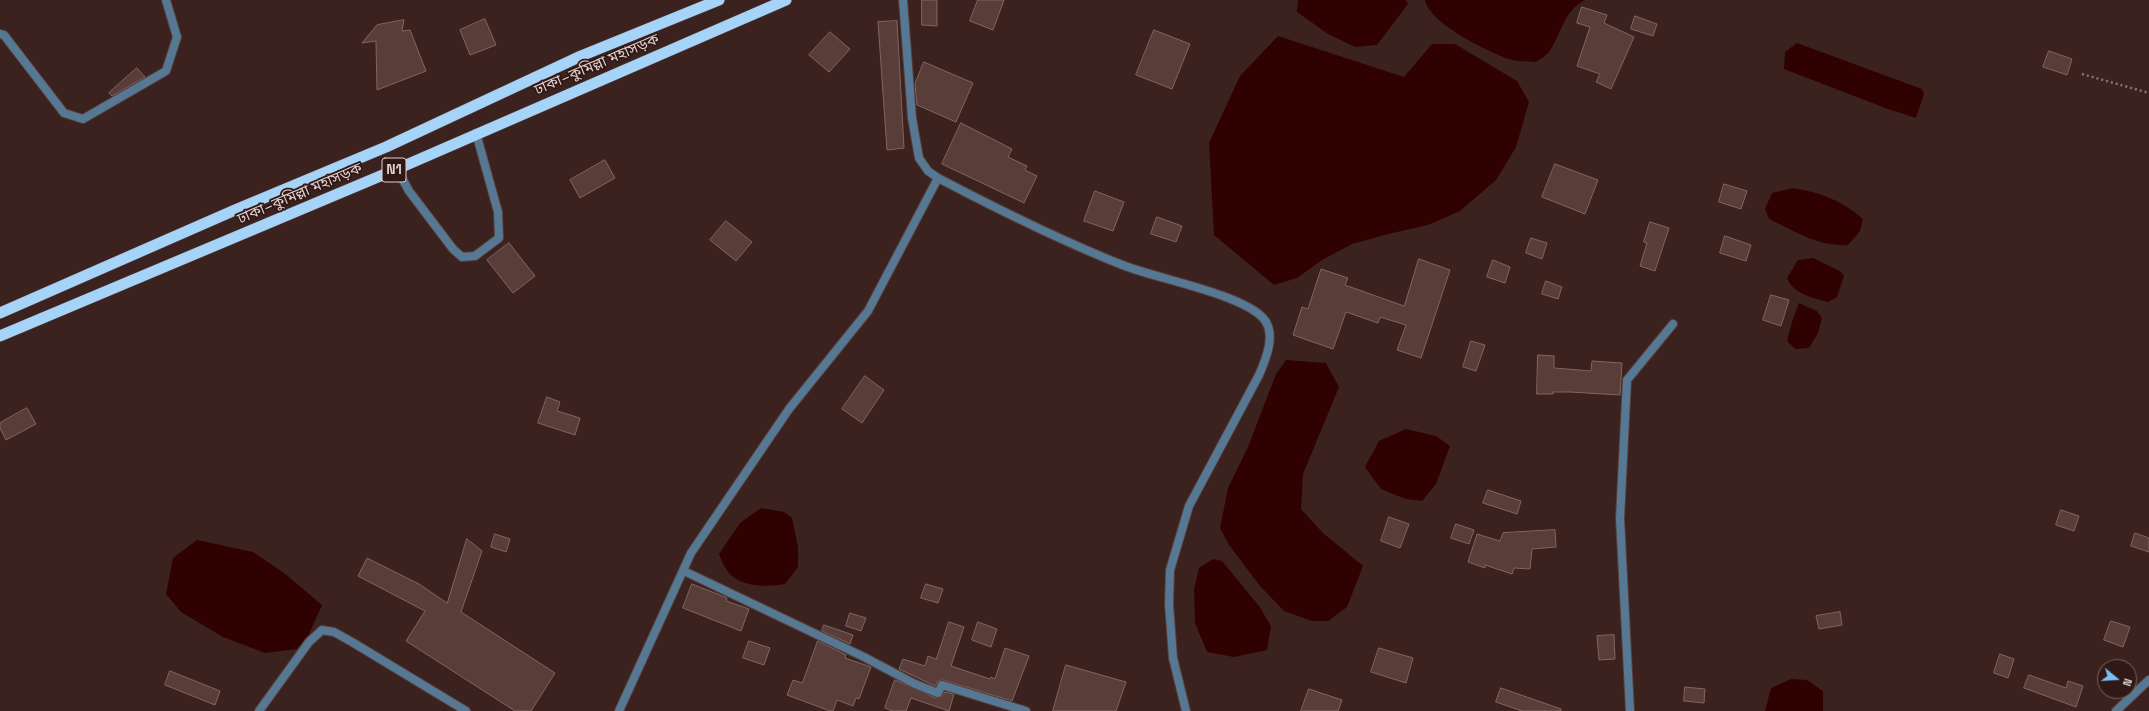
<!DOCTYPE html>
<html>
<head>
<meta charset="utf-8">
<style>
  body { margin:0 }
  #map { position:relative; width:2149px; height:711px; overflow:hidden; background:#3b221f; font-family:"Space Grotesk",sans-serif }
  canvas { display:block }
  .north { position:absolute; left:2097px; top:659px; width:40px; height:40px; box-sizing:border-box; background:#301815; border:1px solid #76615e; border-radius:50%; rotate:108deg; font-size:11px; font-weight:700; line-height:16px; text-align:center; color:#dfcecc }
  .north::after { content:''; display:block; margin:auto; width:14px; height:18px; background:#78bff7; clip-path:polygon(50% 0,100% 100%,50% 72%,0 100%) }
</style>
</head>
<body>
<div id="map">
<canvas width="2149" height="711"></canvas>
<div class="north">N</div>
</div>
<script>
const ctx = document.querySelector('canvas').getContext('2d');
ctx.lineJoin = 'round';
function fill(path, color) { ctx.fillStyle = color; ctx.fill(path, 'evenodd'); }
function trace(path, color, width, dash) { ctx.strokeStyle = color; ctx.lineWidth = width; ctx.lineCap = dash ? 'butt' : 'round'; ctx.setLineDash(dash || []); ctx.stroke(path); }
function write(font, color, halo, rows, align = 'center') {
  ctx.font = font + ' "Space Grotesk","Noto Sans Bengali",sans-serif'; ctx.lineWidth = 3.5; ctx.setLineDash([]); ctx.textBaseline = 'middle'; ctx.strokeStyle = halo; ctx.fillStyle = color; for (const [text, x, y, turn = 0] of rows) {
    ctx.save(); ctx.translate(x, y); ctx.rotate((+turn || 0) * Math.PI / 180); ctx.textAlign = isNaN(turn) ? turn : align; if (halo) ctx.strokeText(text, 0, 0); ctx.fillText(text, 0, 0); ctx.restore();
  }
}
const water = new Path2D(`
  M 1298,0 L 1406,0 L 1408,4 L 1377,45 L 1355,47 L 1328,34 L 1297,12 Z
  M 1425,0 L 1585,0 C 1564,10 1561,35 1549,52 C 1546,56 1540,59 1536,62 C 1528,61 1517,62 1509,59 C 1488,52 1429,23 1425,0 Z
  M 1278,36 L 1404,77 L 1432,44 L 1455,44 L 1517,81 L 1529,102 L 1516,147 L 1496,180 L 1460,211 L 1428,225 L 1388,234 L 1352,244 L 1322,260 L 1297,278 L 1274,285 L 1214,235 L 1209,143 L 1240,76 Z
  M 1797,43 L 1922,89 L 1924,94 L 1916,118 L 1888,109 L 1784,69 L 1785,52 Z
  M 1793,188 C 1819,192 1843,201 1863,219 L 1860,231 L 1848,245 C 1820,247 1794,231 1769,219 L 1765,209 L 1772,193 Z
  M 1813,258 L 1840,271 L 1844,276 L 1837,297 L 1828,302 C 1813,298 1793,294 1787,278 L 1798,260 Z
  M 1799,303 L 1817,311 L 1822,318 L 1818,333 L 1809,348 L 1795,349 L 1787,341 L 1792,322 Z
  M 1286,360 L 1326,363 L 1339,387 L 1303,474 L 1301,509 L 1323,533 L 1363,566 L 1347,607 L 1328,621 L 1312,621 L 1284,611 L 1260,586 L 1229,545 L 1220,528 L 1228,488 L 1248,447 L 1276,374 Z
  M 1406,429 L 1436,436 L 1450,446 L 1436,484 L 1422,501 L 1406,499 L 1381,489 L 1365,467 L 1379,441 Z
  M 761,508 L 784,512 L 792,518 L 798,547 L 798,567 L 785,584 C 766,587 738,588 726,569 C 723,565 721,559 719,554 L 740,523 Z
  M 197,540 L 253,552 L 284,573 L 322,605 L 309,634 L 297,649 L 265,653 L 223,637 L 181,612 L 166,594 L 173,558 Z
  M 1213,559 L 1222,561 L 1259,606 L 1271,626 L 1267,650 L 1234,657 L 1207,652 L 1195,623 L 1194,590 L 1199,568 Z
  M 1791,679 L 1807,680 L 1823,691 L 1823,711 L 1765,711 L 1771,688 Z`);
const building = new Path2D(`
  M 922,0 L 937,0 L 937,26 L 922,25 Z
  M 978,0 L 1004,0 L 993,30 L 970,21 Z
  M 1582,7 L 1607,15 L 1604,23 L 1634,37 L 1611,89 L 1596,82 L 1600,74 L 1577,66 L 1590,27 L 1577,23 Z
  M 1635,16 L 1657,24 L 1653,36 L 1631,29 Z
  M 485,19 L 496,45 L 470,55 L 460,30 Z
  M 404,20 L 402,31 L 410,30 L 426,71 L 377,90 L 376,41 L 362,43 L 377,25 Z
  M 897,21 L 904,148 L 887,150 L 878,22 Z
  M 1154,30 L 1190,44 L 1172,89 L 1136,75 Z
  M 830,32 L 850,49 L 829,72 L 809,55 Z
  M 2049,51 L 2072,59 L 2067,75 L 2043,67 Z
  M 924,62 L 973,83 L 956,122 L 917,105 L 915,84 Z
  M 137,68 L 145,77 L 112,96 L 109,93 Z
  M 961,123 L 1012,149 L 1008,157 L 1027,166 L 1025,170 L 1037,176 L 1024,203 L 942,164 Z
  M 605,160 L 615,178 L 580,198 L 570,180 Z
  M 1555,164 L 1598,180 L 1585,214 L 1542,197 Z
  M 1724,184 L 1747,191 L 1741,209 L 1719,202 Z
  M 1095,191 L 1124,202 L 1113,231 L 1084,221 Z
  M 1157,217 L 1182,226 L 1176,242 L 1151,234 Z
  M 726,221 L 752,242 L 736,261 L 710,240 Z
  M 1650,222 L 1669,228 L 1655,271 L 1640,266 L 1647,243 L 1644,242 Z
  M 1725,236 L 1751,245 L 1746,261 L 1720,253 Z
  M 1531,238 L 1547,243 L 1542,259 L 1526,253 Z
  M 509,243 L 535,276 L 513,293 L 487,260 Z
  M 1419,259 L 1450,270 L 1421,358 L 1397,350 L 1406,325 L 1380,317 L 1378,323 L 1346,312 L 1333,349 L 1293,335 L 1302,307 L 1308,309 L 1321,269 L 1348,278 L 1345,285 L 1404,306 Z
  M 1493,260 L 1510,267 L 1505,283 L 1487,277 Z
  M 1546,281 L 1562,287 L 1558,299 L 1542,294 Z
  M 1771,295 L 1789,300 L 1781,326 L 1763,320 Z
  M 1471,341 L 1485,345 L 1476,371 L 1463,367 Z
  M 1538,355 L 1554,356 L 1554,368 L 1591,371 L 1592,361 L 1622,363 L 1620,395 L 1570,392 L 1553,392 L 1553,394 L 1537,394 Z
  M 865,376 L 884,390 L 862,423 L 842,409 Z
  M 547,397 L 560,402 L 557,411 L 580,418 L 575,435 L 538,423 Z
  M 27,408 L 36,424 L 6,440 L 0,428 L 0,423 Z
  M 1488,490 L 1521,501 L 1517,514 L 1483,503 Z
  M 2061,510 L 2079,516 L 2074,531 L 2056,525 Z
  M 1389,517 L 1409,524 L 1400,548 L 1381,541 Z
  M 1456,524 L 1474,530 L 1469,544 L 1451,538 Z
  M 1555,530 L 1556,547 L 1532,549 L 1530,569 L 1514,568 L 1512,574 L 1485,565 L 1485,568 L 1468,562 L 1477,534 L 1500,541 L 1503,533 Z
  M 2135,533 L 2149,538 L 2149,552 L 2131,546 Z
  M 495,534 L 510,539 L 506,552 L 491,547 Z
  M 467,539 L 482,551 L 461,612 L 555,673 L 531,711 L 515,711 L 406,641 L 425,611 L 358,576 L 367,558 L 419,584 L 447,603 Z
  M 692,584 L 725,597 L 727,598 L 726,601 L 749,609 L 741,631 L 683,608 Z
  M 926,584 L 943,589 L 938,603 L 921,598 Z
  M 1840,612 L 1842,625 L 1819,629 L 1816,616 Z
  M 850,613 L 866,618 L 861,631 L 846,626 Z
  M 2111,621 L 2130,627 L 2123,647 L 2104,640 Z
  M 949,622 L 964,627 L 951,666 L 990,679 L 991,677 L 995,679 L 1005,648 L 1029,656 L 1012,701 L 943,680 L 938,681 L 935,686 L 899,669 L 903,659 L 925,666 L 928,656 L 936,659 Z
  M 978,622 L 997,629 L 991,647 L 972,640 Z
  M 824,625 L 853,635 L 850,644 L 822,631 Z
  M 1614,635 L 1615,659 L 1599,660 L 1597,636 Z
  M 749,641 L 770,648 L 764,665 L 743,658 Z
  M 818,641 L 846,655 L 845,658 L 871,667 L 859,699 L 856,698 L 853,706 L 837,700 L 833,711 L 830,711 L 787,695 L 793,680 L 802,683 Z
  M 1379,648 L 1413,658 L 1406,683 L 1371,672 Z
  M 2000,654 L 2014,659 L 2008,678 L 1994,673 Z
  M 1066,665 L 1126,682 L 1116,711 L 1053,711 Z
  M 170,671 L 220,691 L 215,705 L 165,685 Z
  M 2029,675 L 2066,688 L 2068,681 L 2083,686 L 2076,707 L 2024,688 Z
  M 895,680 L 936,698 L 941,697 L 945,692 L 954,694 L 949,711 L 911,698 L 906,711 L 893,711 L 885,708 Z
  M 1685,687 L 1705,689 L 1704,703 L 1684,701 Z
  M 1501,688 L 1561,709 L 1561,711 L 1522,711 L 1496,702 Z
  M 1309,689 L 1342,700 L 1338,711 L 1301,711 Z`);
const path = new Path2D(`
  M 2082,74 L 2149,93`);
const service = new Path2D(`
  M 397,169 L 409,191 L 453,249 L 462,257 L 475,256 L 499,238 L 498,212 L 476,133`);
const minor = new Path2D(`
  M 0,34 L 4,35 L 64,113 L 83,119 L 166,71 L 177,37 L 166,0
  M 684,571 L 864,657 L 915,684 L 938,693 L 942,685 L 1026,711
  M 259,711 L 309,642 L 322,630 L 334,632 L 352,642 L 466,711
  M 619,711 L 691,553 L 789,409 L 868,311 L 938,178
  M 1630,711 L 1620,518 L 1627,380 L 1673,324
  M 2116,711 L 2149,680`);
const tertiary = new Path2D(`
  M 903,0 L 912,118 L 919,158 L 928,171 L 938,178 C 999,210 1061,241 1125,266 C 1159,279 1241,294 1263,318 C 1277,333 1266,359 1259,375 L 1189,506 L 1170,570 L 1169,604 L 1173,658 L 1186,711`);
const trunk = new Path2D(`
  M 0,313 L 235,210 L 386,147 L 581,56 L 719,0
  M 0,336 L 397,169 L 786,0`);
const shields = [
  [394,170,24]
];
const shieldNames = [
  ["N1",394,170]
];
const streetNames = [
  ["ঢাকা–কুমিল্লা মহাসড়ক",597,65,-23],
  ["ঢাকা–কুমিল্লা মহাসড়ক",300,194,-23]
];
fill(water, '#300101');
fill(building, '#583d39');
trace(building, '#826561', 1);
trace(service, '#553e3b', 10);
trace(minor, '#553e3b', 10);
trace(tertiary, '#553e3b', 10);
trace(trunk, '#553e3b', 12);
trace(path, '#8b7673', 2.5, [2, 3]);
trace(service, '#567893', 8);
trace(minor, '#567893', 8);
trace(tertiary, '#567893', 8);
trace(trunk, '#a6d3f8', 11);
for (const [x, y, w] of shields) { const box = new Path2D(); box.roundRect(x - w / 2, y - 12, w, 24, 3); ctx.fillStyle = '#301815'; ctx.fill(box); trace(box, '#dfcecc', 1); }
write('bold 14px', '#dfcecc', null, shieldNames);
write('15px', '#dfcecc', '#301815', streetNames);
</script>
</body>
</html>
